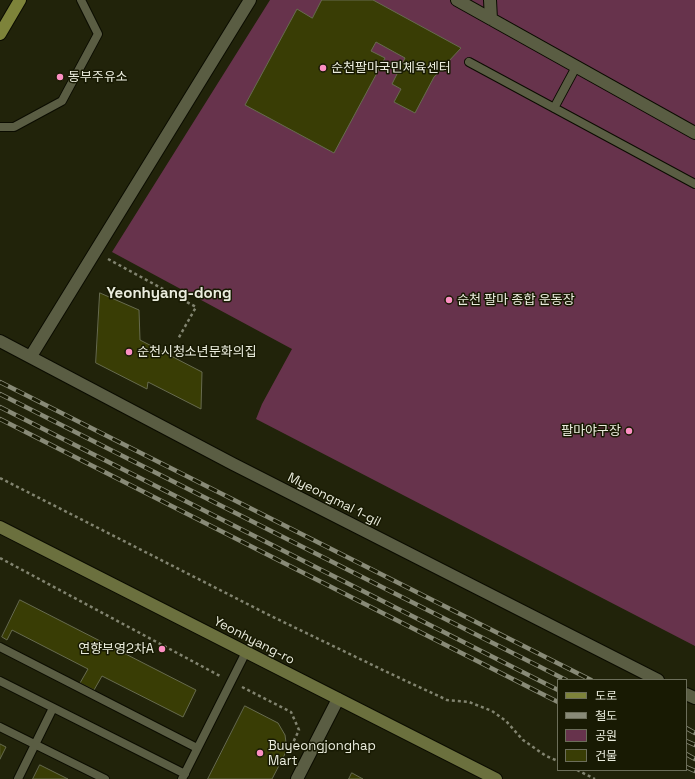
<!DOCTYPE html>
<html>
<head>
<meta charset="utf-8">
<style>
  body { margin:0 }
  #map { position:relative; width:695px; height:779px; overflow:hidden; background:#21230a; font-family:"Space Grotesk","Noto Sans KR",sans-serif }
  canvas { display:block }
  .legend { position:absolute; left:557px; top:679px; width:130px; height:92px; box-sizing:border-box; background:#181a03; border:1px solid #6c6e5a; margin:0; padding:5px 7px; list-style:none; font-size:12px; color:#eaecdd }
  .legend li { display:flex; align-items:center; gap:8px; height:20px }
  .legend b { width:20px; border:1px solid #6c6e5a }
</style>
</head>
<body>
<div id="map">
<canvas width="695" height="779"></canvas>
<ul class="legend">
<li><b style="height:5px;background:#7d833a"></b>도로</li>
<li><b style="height:5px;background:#888a77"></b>철도</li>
<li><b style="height:11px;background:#67334c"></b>공원</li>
<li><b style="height:11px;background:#393d05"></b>건물</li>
</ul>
</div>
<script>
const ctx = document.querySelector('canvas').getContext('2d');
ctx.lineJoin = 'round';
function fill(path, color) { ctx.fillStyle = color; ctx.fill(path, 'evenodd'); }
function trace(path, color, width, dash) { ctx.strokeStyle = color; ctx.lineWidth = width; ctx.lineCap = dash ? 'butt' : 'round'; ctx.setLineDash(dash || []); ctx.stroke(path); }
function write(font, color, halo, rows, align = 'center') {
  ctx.font = font + ' "Space Grotesk","Noto Sans KR",sans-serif'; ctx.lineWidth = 3; ctx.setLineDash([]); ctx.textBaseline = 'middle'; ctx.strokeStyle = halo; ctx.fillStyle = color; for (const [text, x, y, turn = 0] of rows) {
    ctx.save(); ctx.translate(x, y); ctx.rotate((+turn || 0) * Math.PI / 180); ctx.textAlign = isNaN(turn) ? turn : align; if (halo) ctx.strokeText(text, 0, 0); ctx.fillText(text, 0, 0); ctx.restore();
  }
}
const green = new Path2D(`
  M 270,0 L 695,0 L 695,646 L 256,419 L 262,404 L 292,349 L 112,252 Z`);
const building = new Path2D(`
  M 322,0 L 373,0 L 461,48 L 434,77 L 415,113 L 394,102 L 401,89 L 392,84 L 405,58 L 376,42 L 371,51 L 385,58 L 334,153 L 245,105 L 297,9 L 312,18 Z
  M 100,293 L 139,310 L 140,340 L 202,372 L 201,409 L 148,382 L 147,389 L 96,363 Z
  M 20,600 L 196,690 L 183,717 L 102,676 L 94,690 L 80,683 L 88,669 L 12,630 L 7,640 L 2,637 Z
  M 245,706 L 278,723 L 285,735 L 287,750 L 272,779 L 208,779 Z
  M 0,744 L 6,747 L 0,759 Z
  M 40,765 L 68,779 L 33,779 Z
  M 352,773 L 363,779 L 349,779 Z`);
const path = new Path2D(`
  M 108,259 L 196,307 L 178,339
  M 0,478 L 271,616 L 389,673 L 447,700 L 469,702 L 492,711 L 506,721 L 523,740 L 546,756 L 558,761
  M 0,558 L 220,676
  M 242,687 L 291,712 L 299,730 L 290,749
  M 577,770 L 595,779`);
const service = new Path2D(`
  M 469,62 L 695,184
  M 554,108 L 576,67
  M 0,127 L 14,127 L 62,101 L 98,34 L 81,0
  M 0,647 L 197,748
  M 0,681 L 185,774
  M 0,727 L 105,779
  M 18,779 L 53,708
  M 182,779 L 246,652`);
const minor = new Path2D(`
  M 457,0 L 695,133
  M 490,0 L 491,19
  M 0,341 L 233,464 L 658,680
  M 31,356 L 250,0
  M 686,694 L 695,698`);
const tertiary = new Path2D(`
  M 297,779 L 338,699`);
const secondary = new Path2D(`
  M 0,527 L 496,779`);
const primary = new Path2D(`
  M 0,34 L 20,0`);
const rail = new Path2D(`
  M 0,382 L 591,680
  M 0,394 L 566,680
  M 0,407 L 558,690
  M 0,419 L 558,702
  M 686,728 L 695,733
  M 686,741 L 695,745
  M 686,754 L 695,759
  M 686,767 L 695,771`);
const markers = [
  [323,68,4,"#fc8fc2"],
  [60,77,4,"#fc8fc2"],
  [449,300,4,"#fc8fc2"],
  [129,352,4,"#fc8fc2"],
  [629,431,4,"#fc8fc2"],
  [162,649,4,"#fc8fc2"],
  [260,753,4,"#fc8fc2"]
];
const poiNames = [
  ["순천팔마국민체육센터",331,68],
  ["동부주유소",68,77],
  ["순천 팔마 종합 운동장",457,300],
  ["순천시청소년문화의집",137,352],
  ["팔마야구장",621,431,"right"],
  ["연향부영2차A",154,649,"right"],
  ["Buyeongjonghap",268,746],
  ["Mart",268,761]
];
const streetNames = [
  ["Myeongmal 1-gil",334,500,27],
  ["Yeonhyang-ro",254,641,27]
];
const quarterNames = [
  ["Yeonhyang-dong",169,294]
];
fill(green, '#67334c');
fill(building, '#393d05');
trace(building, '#676b4f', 1);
trace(service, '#0b0c00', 10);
trace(minor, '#0b0c00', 14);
trace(tertiary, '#0b0c00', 14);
trace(secondary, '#0b0c00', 14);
trace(primary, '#0b0c00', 14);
trace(path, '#828470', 2.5, [3, 3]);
trace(service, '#5a5d43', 8);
trace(minor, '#5a5d43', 12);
trace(tertiary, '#5a5d43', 12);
trace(secondary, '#6b703e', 12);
trace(primary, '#7d833a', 12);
trace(rail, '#888a77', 4.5);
trace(rail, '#181a03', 3, [9]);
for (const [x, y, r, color] of markers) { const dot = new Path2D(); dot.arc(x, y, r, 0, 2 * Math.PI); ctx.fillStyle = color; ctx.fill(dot); trace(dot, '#181a03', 1.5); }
write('13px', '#eaecdd', '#181a03', poiNames, 'left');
write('13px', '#eaecdd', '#181a03', streetNames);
write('bold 15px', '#eaecdd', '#181a03', quarterNames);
</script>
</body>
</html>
